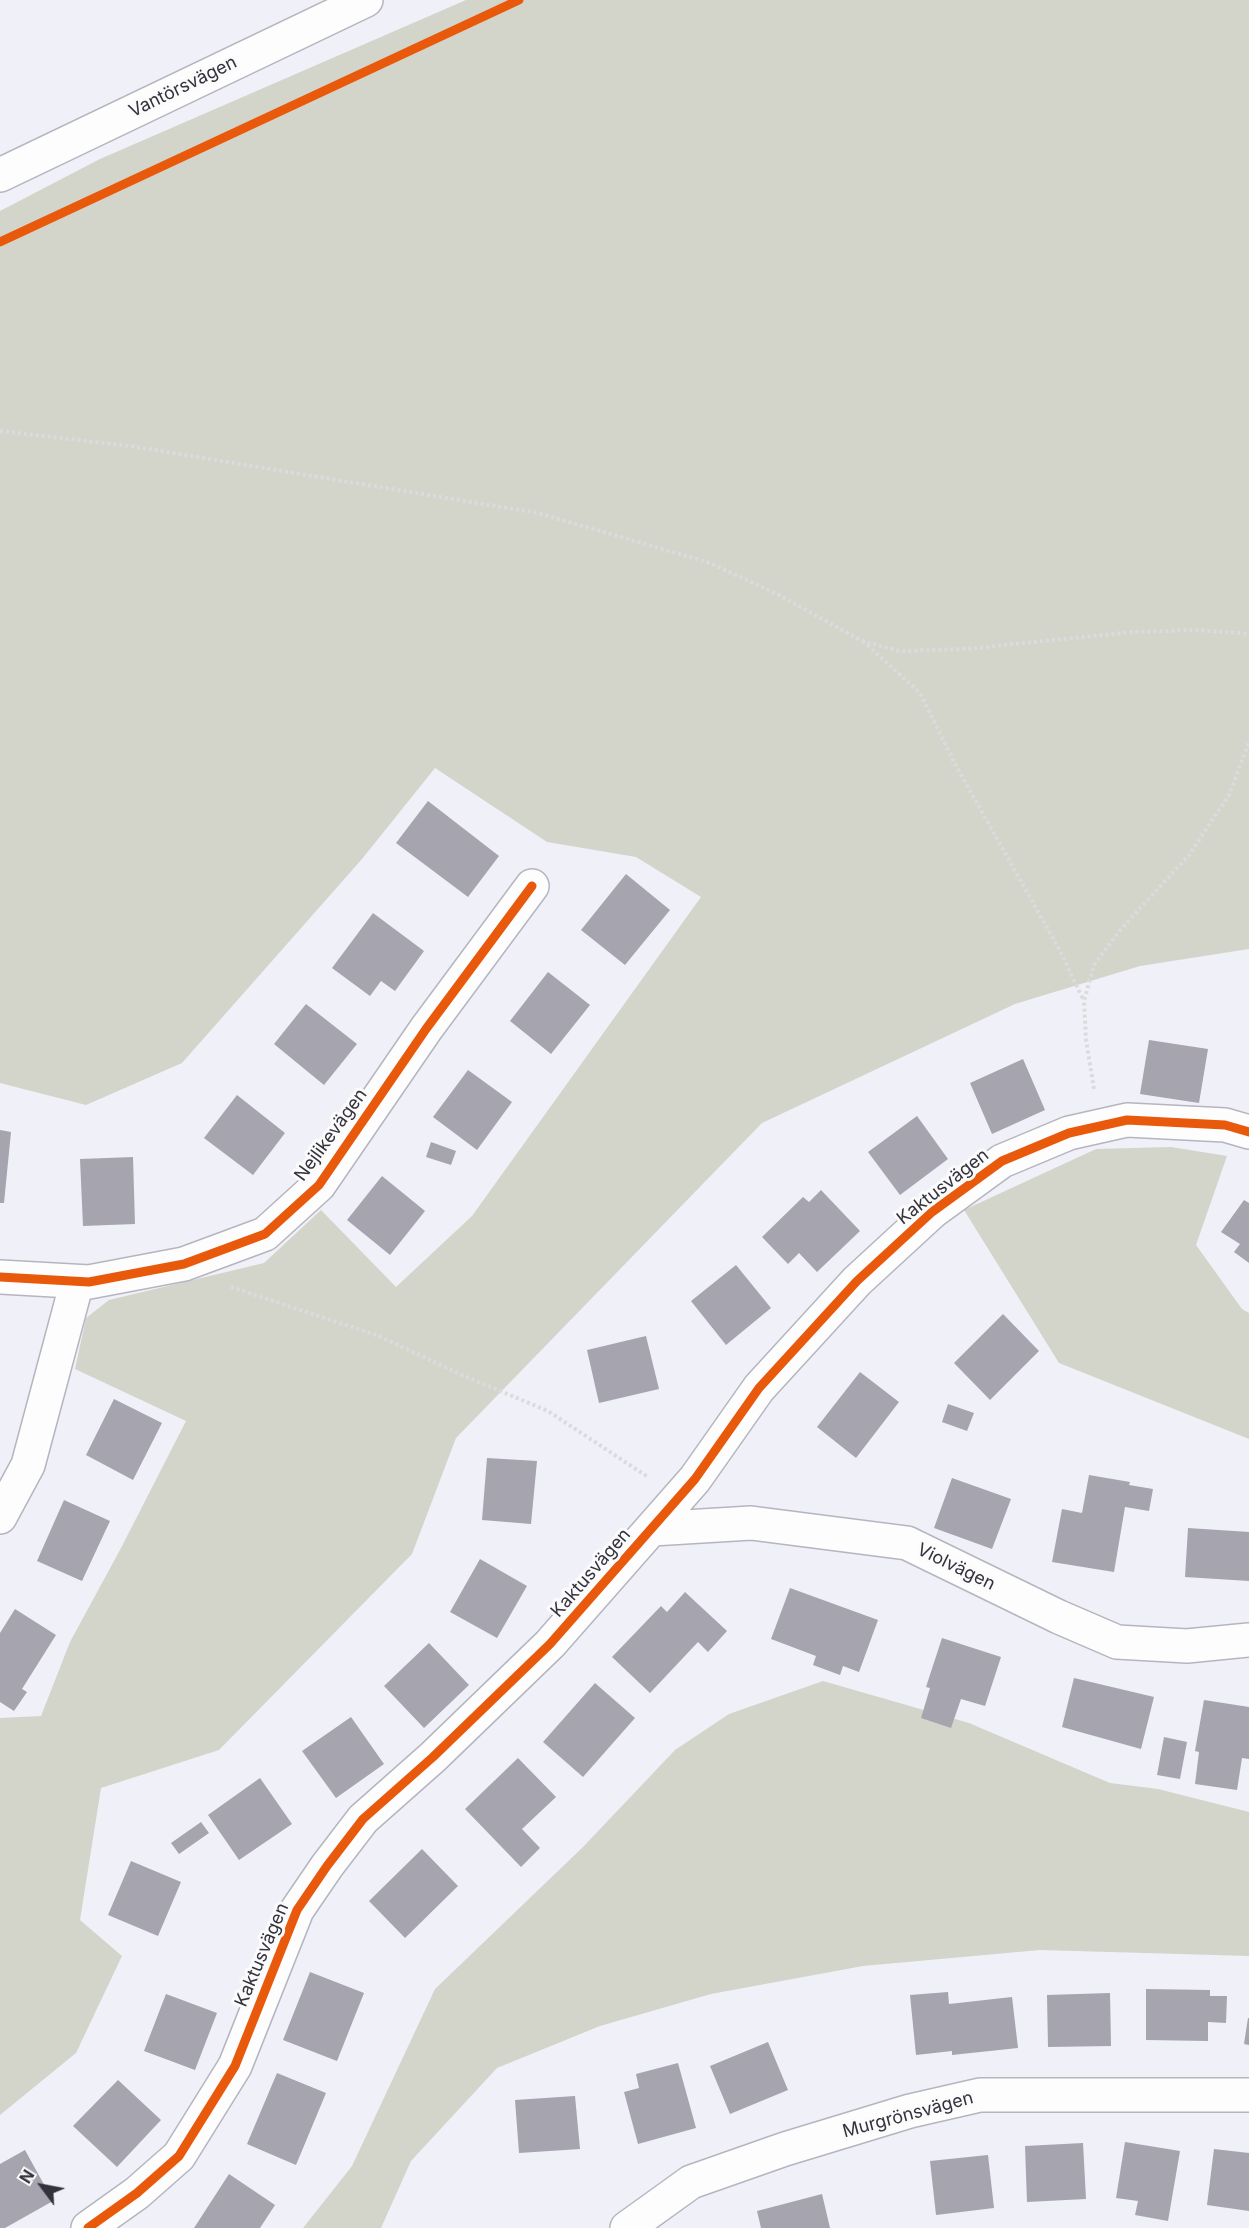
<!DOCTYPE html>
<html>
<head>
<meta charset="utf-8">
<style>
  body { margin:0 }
  #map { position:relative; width:1249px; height:2228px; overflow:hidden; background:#f0f0f9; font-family:Inter,sans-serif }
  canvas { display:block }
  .north { position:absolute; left:12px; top:2156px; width:60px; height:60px; -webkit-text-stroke:4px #fbfbfb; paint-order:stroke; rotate:302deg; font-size:16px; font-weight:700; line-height:24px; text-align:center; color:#33323d }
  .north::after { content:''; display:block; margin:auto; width:21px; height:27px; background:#33323d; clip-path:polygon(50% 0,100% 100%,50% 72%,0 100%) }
</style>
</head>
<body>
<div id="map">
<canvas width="1249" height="2228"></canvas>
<div class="north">N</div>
</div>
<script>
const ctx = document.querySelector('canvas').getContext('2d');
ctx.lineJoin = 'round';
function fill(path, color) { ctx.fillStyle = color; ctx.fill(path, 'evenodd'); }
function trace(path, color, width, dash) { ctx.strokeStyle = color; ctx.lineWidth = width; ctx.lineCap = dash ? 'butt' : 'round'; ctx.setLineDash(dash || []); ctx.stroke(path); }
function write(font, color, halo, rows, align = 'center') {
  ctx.font = font + ' Inter,sans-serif'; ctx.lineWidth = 6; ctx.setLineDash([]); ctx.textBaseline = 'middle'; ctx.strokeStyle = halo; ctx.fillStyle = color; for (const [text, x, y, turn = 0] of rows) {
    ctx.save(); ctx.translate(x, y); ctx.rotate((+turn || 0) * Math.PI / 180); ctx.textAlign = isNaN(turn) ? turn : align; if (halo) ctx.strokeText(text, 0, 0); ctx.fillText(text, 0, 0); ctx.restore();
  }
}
const green = new Path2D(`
  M 466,0 L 1249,0 L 1249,949 L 1140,966 L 1015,1004 L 762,1123 L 456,1438 L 412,1554 L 219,1750 L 101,1788 L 80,1920 L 122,1956 L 76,2053 L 0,2115 L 0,1718 L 41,1716 L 70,1642 L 121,1548 L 186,1421 L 75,1369 L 86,1318 L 109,1300 L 264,1263 L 321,1210 L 396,1287 L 472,1216 L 701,897 L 636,857 L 547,842 L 435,768 L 362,859 L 182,1063 L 86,1105 L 0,1083 L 0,211 L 100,159 Z
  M 1171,1147 L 1227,1156 L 1196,1245 L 1242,1309 L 1249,1313 L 1249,1439 L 1059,1363 L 964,1210 L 1096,1149 Z
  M 823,1681 L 969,1723 L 1110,1783 L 1158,1789 L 1249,1812 L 1249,1956 L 1040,1950 L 863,1966 L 711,1994 L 600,2026 L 497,2068 L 411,2161 L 381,2228 L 303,2228 L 352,2166 L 435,1989 L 583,1847 L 675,1750 L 729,1714 Z`);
const building = new Path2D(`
  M 428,801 L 499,856 L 468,897 L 396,843 Z
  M 626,874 L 670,910 L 625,965 L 581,930 Z
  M 373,913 L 424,951 L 395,991 L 381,981 L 370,996 L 332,968 Z
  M 548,972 L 590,1005 L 551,1054 L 510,1021 Z
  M 306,1004 L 357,1044 L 324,1085 L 274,1044 Z
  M 1149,1040 L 1208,1049 L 1199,1103 L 1140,1094 Z
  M 1023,1059 L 1045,1110 L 992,1134 L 970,1083 Z
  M 468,1070 L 512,1102 L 477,1150 L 433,1117 Z
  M 237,1095 L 285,1133 L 253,1175 L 204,1138 Z
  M 917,1116 L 948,1159 L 900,1195 L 868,1152 Z
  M 0,1130 L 11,1132 L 4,1203 L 0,1203 Z
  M 431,1142 L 456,1151 L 451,1165 L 426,1157 Z
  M 133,1157 L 135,1224 L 83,1226 L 80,1159 Z
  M 382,1176 L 425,1211 L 390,1255 L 347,1220 Z
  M 821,1190 L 860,1231 L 817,1272 L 799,1253 L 788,1264 L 762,1237 L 803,1197 L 809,1202 Z
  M 1244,1200 L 1249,1203 L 1249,1263 L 1234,1252 L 1240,1244 L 1221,1232 Z
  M 736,1265 L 771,1308 L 726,1345 L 691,1301 Z
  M 1003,1314 L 1039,1351 L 990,1400 L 954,1363 Z
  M 646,1336 L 659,1389 L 599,1403 L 587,1350 Z
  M 860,1372 L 899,1402 L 856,1458 L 817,1427 Z
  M 114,1399 L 162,1423 L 133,1480 L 86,1455 Z
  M 948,1404 L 974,1413 L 967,1431 L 942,1422 Z
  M 487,1458 L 537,1461 L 531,1524 L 482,1520 Z
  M 1089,1475 L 1130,1482 L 1129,1485 L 1153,1489 L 1149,1511 L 1125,1507 L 1114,1572 L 1052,1562 L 1062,1509 L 1082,1513 Z
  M 952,1478 L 1011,1499 L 992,1549 L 934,1528 Z
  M 64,1500 L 110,1521 L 82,1581 L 37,1561 Z
  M 1188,1528 L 1249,1532 L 1249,1581 L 1185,1577 Z
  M 480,1559 L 527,1586 L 497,1638 L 450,1612 Z
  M 790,1588 L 878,1620 L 859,1672 L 843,1666 L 840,1675 L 813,1665 L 816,1656 L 771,1639 Z
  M 685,1592 L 727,1631 L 708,1652 L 698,1642 L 650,1693 L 612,1657 L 661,1606 L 667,1612 Z
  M 15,1609 L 56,1635 L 22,1689 L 27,1692 L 14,1711 L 0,1702 L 0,1633 Z
  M 942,1638 L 1001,1657 L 985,1706 L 961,1699 L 951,1728 L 921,1718 L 930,1688 L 926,1687 Z
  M 429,1643 L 469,1685 L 424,1728 L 384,1686 Z
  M 1074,1678 L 1154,1697 L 1141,1749 L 1062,1727 Z
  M 595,1683 L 635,1718 L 583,1777 L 543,1742 Z
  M 1204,1700 L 1249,1707 L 1249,1759 L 1242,1758 L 1237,1790 L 1195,1784 L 1199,1752 L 1195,1751 Z
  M 351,1717 L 384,1764 L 336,1798 L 302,1751 Z
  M 1164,1737 L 1187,1742 L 1180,1779 L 1157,1775 Z
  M 518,1758 L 556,1797 L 522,1829 L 540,1848 L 521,1867 L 465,1809 Z
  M 260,1778 L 292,1824 L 239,1860 L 208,1815 Z
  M 201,1822 L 209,1833 L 179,1854 L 171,1843 Z
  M 422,1849 L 458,1886 L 405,1938 L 369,1901 Z
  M 131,1861 L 181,1882 L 158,1936 L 108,1915 Z
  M 310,1972 L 364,1993 L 337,2061 L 283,2040 Z
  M 1146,1989 L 1210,1990 L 1210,1996 L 1227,1996 L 1226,2023 L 1208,2022 L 1208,2041 L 1146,2040 Z
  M 948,1992 L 949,2004 L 1012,1997 L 1018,2048 L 952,2055 L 952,2051 L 916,2055 L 910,1995 Z
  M 1110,1993 L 1111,2046 L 1048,2047 L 1047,1995 Z
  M 166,1994 L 217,2013 L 195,2070 L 144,2051 Z
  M 1248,2018 L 1249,2018 L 1249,2045 L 1244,2044 Z
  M 768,2042 L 788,2090 L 730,2114 L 710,2066 Z
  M 678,2063 L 696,2128 L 638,2144 L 624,2092 L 639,2088 L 636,2074 Z
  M 277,2073 L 326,2093 L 296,2165 L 247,2144 Z
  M 118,2080 L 161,2120 L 117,2167 L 73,2126 Z
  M 575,2096 L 580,2149 L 519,2153 L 515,2100 Z
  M 1125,2142 L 1180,2151 L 1168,2221 L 1135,2215 L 1138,2201 L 1116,2198 Z
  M 1083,2143 L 1086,2199 L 1027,2202 L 1025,2146 Z
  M 1214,2149 L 1249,2153 L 1249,2211 L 1207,2205 Z
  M 25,2150 L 53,2201 L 5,2228 L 0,2228 L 0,2164 Z
  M 988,2155 L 994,2208 L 936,2215 L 930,2161 Z
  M 229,2174 L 275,2205 L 260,2228 L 194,2228 Z
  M 822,2194 L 830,2228 L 761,2228 L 757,2211 Z`);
const path = new Path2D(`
  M 0,431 L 130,446 L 538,513 L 710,563 L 777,594 L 862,641 L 899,651 L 966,649 L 1132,632 L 1198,630 L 1249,634
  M 863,641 L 920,693 L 955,764 L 1059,949 L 1083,999
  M 1094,1089 L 1086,1040 L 1084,1001 L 1094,965 L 1121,929 L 1189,855 L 1229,795 L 1249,742
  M 231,1287 L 379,1336 L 462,1375 L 548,1411 L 648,1477`);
const minor = new Path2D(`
  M 0,175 L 366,0
  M 0,1277 L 89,1282 L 184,1264 L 265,1234 L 319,1185 L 426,1029 L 532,886
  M 0,1517 L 28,1465 L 77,1282
  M 652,1529 L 751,1523 L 907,1543 L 1059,1617 L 1117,1642 L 1187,1646 L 1249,1640
  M 88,2228 L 137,2193 L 179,2156 L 235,2066 L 297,1910 L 327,1866 L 363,1819 L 433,1757 L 550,1644 L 695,1479 L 759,1388 L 857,1281 L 932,1212 L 1002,1161 L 1069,1133 L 1127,1120 L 1225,1125 L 1249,1132
  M 627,2228 L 691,2182 L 785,2149 L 910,2111 L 980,2095 L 1249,2095`);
const cycleway = new Path2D(`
  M 0,242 L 519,0
  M 0,1277 L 89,1282 L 184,1264 L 265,1234 L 319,1185 L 426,1029 L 532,886
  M 88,2228 L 137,2193 L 179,2156 L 235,2066 L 297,1910 L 327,1866 L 363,1819 L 433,1757 L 550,1644 L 695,1479 L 759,1388 L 857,1281 L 932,1212 L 1002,1161 L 1069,1133 L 1127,1120 L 1225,1125 L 1249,1132`);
const streetNames = [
  ["Vantörsvägen",183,87,-26],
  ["Nejlikevägen",331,1135,-54],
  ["Kaktusvägen",943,1187,-38],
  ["Violvägen",956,1567,26],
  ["Kaktusvägen",591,1573,-49],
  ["Kaktusvägen",262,1955,-67],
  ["Murgrönsvägen",908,2115,-15]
];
fill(green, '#d3d5ca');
fill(building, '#a5a4af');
trace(minor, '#b6b5bf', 36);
trace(path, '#dbdbde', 4, [3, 3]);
trace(minor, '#fdfdfe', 33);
trace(cycleway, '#e8590c', 9);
write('18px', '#33323d', '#fbfbfb', streetNames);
</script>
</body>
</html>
